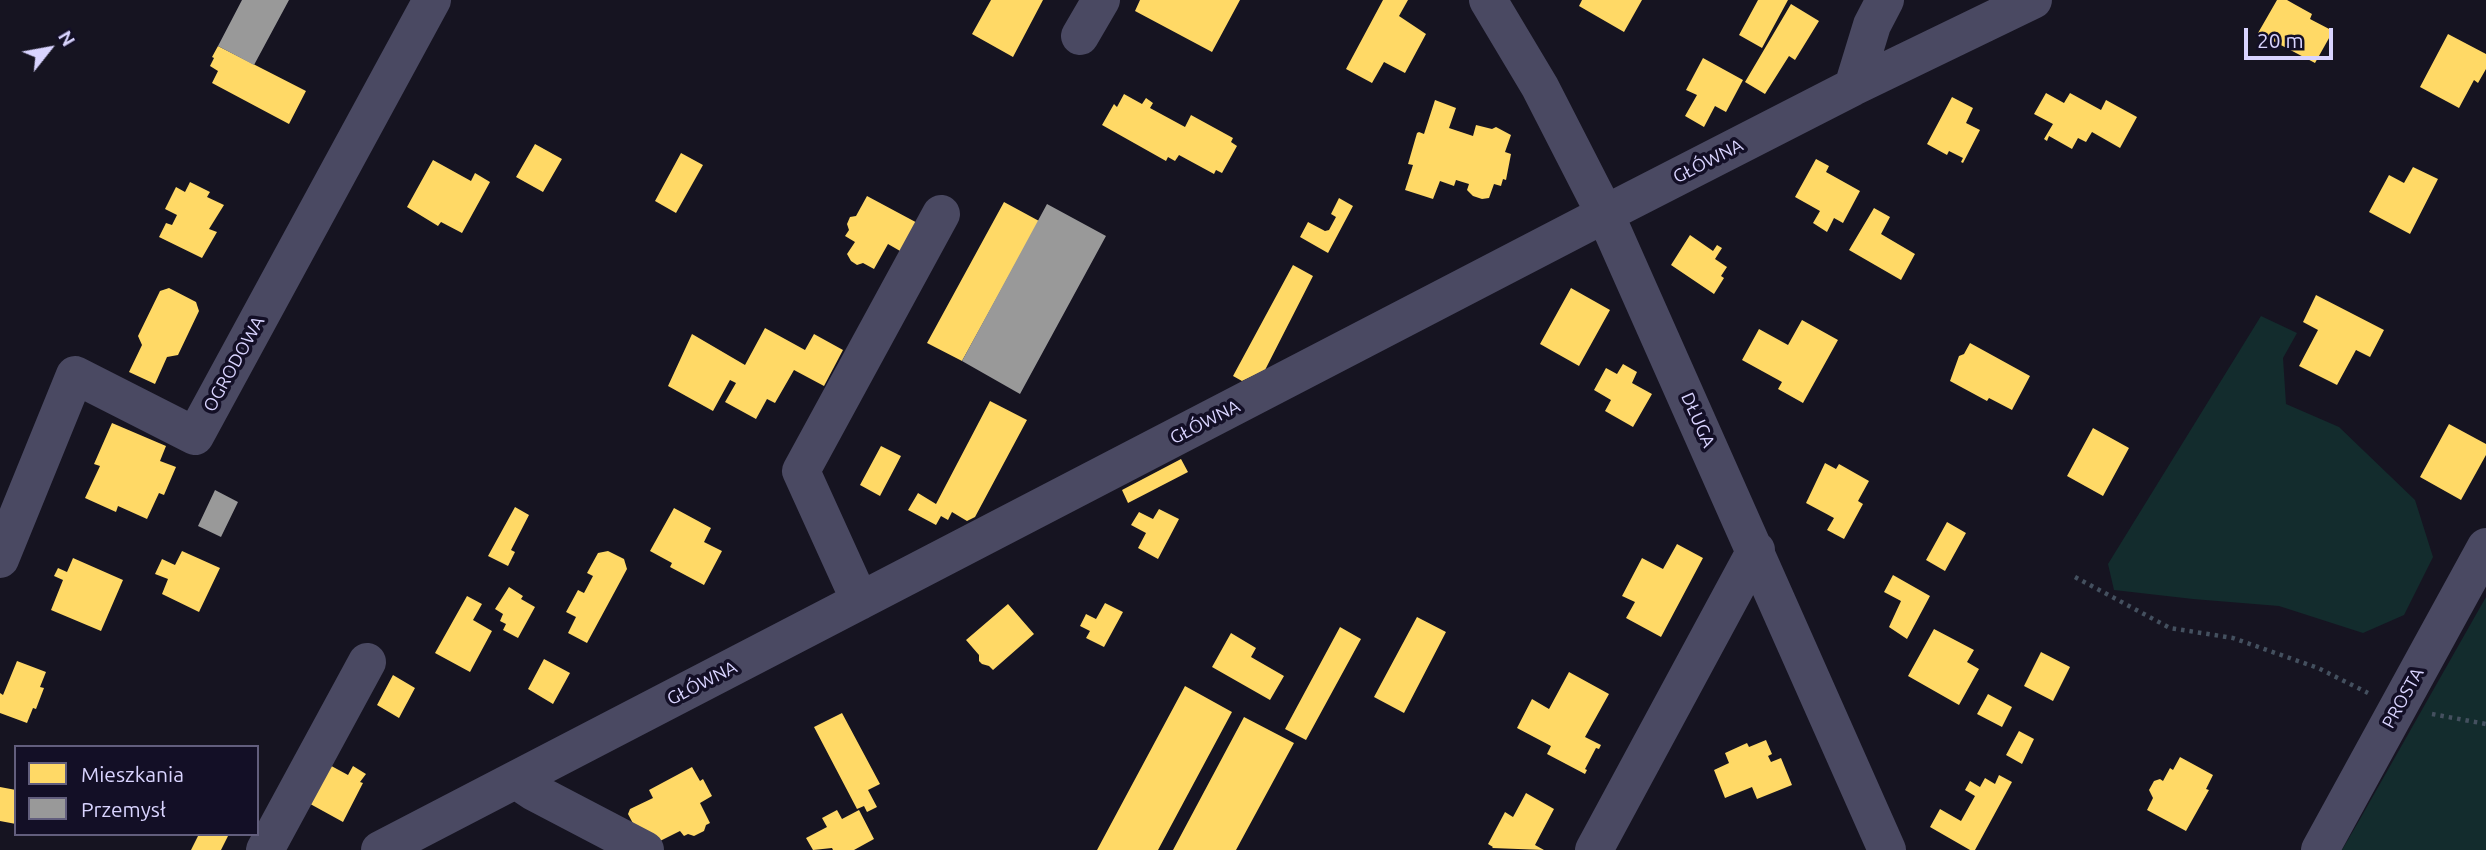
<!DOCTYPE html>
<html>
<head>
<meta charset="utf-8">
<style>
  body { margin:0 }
  #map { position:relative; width:2486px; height:850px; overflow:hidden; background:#161421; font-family:Ubuntu,sans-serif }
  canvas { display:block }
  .legend { position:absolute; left:14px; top:745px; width:245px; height:91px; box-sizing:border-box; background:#130f26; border:2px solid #625e7d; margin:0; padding:9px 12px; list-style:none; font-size:21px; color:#d9d4ff }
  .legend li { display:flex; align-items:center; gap:14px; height:35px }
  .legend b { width:35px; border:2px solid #625e7d }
  .north { position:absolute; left:14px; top:14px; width:70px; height:70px; -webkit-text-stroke:5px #130f26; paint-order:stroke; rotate:59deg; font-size:19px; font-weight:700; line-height:28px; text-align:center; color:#d9d4ff }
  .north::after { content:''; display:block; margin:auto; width:24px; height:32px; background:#d9d4ff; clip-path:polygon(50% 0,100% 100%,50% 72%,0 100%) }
  .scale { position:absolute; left:2244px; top:28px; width:89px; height:32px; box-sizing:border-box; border:4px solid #d9d4ff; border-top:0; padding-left:9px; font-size:21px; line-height:24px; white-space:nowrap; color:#d9d4ff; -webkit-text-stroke:5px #130f26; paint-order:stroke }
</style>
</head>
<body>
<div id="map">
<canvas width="2486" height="850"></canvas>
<ul class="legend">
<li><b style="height:19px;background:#ffd966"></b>Mieszkania</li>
<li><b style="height:19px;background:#999"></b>Przemysł</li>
</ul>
<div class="north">N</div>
<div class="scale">20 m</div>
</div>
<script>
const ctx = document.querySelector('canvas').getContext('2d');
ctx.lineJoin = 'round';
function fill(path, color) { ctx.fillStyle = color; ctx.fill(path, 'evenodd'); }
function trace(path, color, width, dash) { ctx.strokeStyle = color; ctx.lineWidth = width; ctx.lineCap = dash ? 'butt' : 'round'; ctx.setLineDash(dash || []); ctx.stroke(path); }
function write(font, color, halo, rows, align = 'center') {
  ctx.font = font + ' Ubuntu,sans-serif'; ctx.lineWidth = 7; ctx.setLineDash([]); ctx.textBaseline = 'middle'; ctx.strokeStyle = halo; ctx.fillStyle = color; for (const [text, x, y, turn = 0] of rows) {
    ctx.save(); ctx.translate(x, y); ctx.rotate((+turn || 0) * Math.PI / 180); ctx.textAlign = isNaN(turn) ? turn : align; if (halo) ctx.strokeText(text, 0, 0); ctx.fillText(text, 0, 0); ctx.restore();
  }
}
const green = new Path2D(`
  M 2261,316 L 2297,333 L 2283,358 L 2286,404 L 2339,427 L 2415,500 L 2433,557 L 2404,615 L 2363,633 L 2279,606 L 2193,599 L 2114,590 L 2108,564 Z
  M 2486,597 L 2486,850 L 2342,850 L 2360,819 Z`);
const homes = new Path2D(`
  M 991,0 L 1043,0 L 1013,57 L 972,34 Z
  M 1140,0 L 1240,0 L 1212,52 L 1135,11 Z
  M 1383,0 L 1408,0 L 1399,16 L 1426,34 L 1405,73 L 1384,62 L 1372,83 L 1346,69 Z
  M 1582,0 L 1642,0 L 1624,32 L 1579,6 Z
  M 1758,0 L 1788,0 L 1762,48 L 1739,35 Z
  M 2277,0 L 2287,0 L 2294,4 L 2312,14 L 2310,19 L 2333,31 L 2315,63 L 2258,33 Z
  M 1791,4 L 1819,21 L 1795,60 L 1789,56 L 1765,94 L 1745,82 Z
  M 2448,34 L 2486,54 L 2486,69 L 2478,83 L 2474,80 L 2459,108 L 2420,87 Z
  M 218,46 L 306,91 L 289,124 L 212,83 L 218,71 L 210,66 L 214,58 L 212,57 Z
  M 1703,58 L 1743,80 L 1726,112 L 1715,106 L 1704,127 L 1685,116 L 1697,95 L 1686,90 Z
  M 2046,93 L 2064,103 L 2070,93 L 2101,110 L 2106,100 L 2137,117 L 2120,148 L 2092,132 L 2086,142 L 2078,138 L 2072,149 L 2049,136 L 2047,141 L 2044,139 L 2053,124 L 2034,114 Z
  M 1124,94 L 1142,104 L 1146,98 L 1153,103 L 1150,108 L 1185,127 L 1191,115 L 1233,138 L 1231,142 L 1237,146 L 1222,173 L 1216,170 L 1214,174 L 1179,155 L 1175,161 L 1168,157 L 1166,161 L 1102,125 L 1114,104 L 1117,107 Z
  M 1952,97 L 1973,108 L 1966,123 L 1980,130 L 1963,163 L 1961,162 L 1963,158 L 1949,151 L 1947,155 L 1927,144 Z
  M 1435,100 L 1456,108 L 1449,128 L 1473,136 L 1476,125 L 1492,129 L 1496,127 L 1511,135 L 1505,152 L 1511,154 L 1506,180 L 1503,179 L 1501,186 L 1494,184 L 1489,198 L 1482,199 L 1473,196 L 1467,190 L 1469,184 L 1456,180 L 1454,186 L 1440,181 L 1433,199 L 1405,190 L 1413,165 L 1408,164 L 1417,133 L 1419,132 L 1424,134 Z
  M 535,144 L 562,159 L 543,192 L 516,177 Z
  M 681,153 L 703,165 L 676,213 L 655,201 Z
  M 1816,159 L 1829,166 L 1826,172 L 1860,191 L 1843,223 L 1834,218 L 1827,232 L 1813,223 L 1820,211 L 1795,197 Z
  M 433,160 L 471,181 L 475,173 L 490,182 L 462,233 L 441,222 L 438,226 L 407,207 Z
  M 2413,167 L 2438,179 L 2410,234 L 2369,212 L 2389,175 L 2404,183 Z
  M 190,182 L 210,192 L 207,197 L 224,205 L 209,229 L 217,232 L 202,258 L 159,237 L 166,223 L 172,225 L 177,215 L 165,209 L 176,187 L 185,192 Z
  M 867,196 L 923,226 L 907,255 L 888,244 L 874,269 L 863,263 L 857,265 L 851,261 L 847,254 L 855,242 L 845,236 L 849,230 L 847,224 L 850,217 L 856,216 Z
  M 1339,198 L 1353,206 L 1328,253 L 1300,237 L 1308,222 L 1325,231 L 1329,230 L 1336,217 L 1331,214 Z
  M 1004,202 L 1039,221 L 962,361 L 927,343 Z
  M 1874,208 L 1890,217 L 1881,234 L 1915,254 L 1901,280 L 1849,250 Z
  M 1690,235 L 1713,251 L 1717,245 L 1722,248 L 1715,259 L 1727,267 L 1721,276 L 1724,278 L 1714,294 L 1671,265 Z
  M 1293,265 L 1313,276 L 1265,370 L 1242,381 L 1233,376 Z
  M 169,288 L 196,302 L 199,311 L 178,355 L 167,357 L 155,384 L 129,372 L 142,345 L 138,336 L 160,291 Z
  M 1571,288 L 1610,310 L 1579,366 L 1540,344 Z
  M 2316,295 L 2384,330 L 2370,357 L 2356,350 L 2337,385 L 2299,366 L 2318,330 L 2303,322 Z
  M 1802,320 L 1838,340 L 1803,403 L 1778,389 L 1782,382 L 1742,360 L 1759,329 L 1788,345 Z
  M 765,328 L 805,350 L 814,334 L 843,350 L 824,386 L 794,370 L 775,403 L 767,399 L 756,419 L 725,402 L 736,383 L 730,380 L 713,411 L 668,386 L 692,334 L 745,365 Z
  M 1970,343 L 2030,376 L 2012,410 L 1989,398 L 1987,401 L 1950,381 L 1959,356 L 1964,354 Z
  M 1623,364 L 1637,372 L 1632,383 L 1652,394 L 1633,427 L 1605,411 L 1611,400 L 1594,390 L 1606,368 L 1617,374 Z
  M 990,401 L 1027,420 L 975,517 L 967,521 L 952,512 L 948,520 L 941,516 L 936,525 L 908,510 L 918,493 L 936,504 Z
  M 112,423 L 166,446 L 160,461 L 176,467 L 164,495 L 159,493 L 147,519 L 118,506 L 116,512 L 85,498 L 100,466 L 94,464 Z
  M 2449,424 L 2486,444 L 2486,455 L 2461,500 L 2420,477 Z
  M 2093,428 L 2129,448 L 2103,496 L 2067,476 Z
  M 881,446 L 901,456 L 880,496 L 860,485 Z
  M 1181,459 L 1188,472 L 1128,503 L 1122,490 Z
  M 1825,463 L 1836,469 L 1839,464 L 1869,481 L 1858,501 L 1863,504 L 1844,539 L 1827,530 L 1834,518 L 1806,503 Z
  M 515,507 L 529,515 L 511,550 L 515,552 L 508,566 L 488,556 Z
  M 674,508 L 711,528 L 704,542 L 722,551 L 704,585 L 670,567 L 672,563 L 650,551 Z
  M 1159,509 L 1179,519 L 1158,559 L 1138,548 L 1146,533 L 1131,525 L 1139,512 L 1153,519 Z
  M 1947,522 L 1966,533 L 1945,571 L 1926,560 Z
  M 1677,544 L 1703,558 L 1661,637 L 1626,618 L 1635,602 L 1622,596 L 1642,558 L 1663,569 Z
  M 182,551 L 220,568 L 199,612 L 162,594 L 168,579 L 155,574 L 162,559 L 175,565 Z
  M 608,551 L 624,559 L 627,569 L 587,643 L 568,633 L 576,617 L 566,612 L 578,590 L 584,593 L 593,576 L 587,573 L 598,553 Z
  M 73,558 L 123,580 L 101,631 L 51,610 L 63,580 L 54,576 L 58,568 L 67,572 Z
  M 1893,575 L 1930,596 L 1907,639 L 1889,627 L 1901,601 L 1884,592 Z
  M 509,587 L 523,596 L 521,599 L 535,607 L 518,638 L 503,630 L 506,624 L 500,621 L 503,614 L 495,609 Z
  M 467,596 L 482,604 L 473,620 L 492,631 L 470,672 L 435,653 Z
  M 1105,603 L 1123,612 L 1104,647 L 1086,638 L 1090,631 L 1080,626 L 1086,614 L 1096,619 Z
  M 1008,604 L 1034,634 L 993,670 L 989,666 L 982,664 L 979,661 L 979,655 L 966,640 Z
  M 1417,617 L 1446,632 L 1404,713 L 1374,697 Z
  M 1340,627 L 1361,639 L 1306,740 L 1285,729 Z
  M 1934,629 L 1974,650 L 1967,662 L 1979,669 L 1959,705 L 1908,676 Z
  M 1231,633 L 1256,648 L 1251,657 L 1284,676 L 1270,700 L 1212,667 Z
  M 2041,652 L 2070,667 L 2053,701 L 2024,686 Z
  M 544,659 L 570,673 L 553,704 L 528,689 Z
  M 17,661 L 46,672 L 40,687 L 44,688 L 36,709 L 33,708 L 27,723 L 0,713 L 0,693 L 3,695 Z
  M 1569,672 L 1609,694 L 1585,737 L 1601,745 L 1599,749 L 1596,748 L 1585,769 L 1587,770 L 1585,774 L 1547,754 L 1551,746 L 1517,728 L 1532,699 L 1549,709 Z
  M 393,675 L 415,688 L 399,718 L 377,705 Z
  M 1185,686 L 1232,712 L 1158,850 L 1097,850 Z
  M 1988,694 L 2012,707 L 2002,727 L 1977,714 Z
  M 842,713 L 880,784 L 868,790 L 877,807 L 867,812 L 864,806 L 857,809 L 814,727 Z
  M 1244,717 L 1294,743 L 1236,850 L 1173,850 Z
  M 2019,731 L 2034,739 L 2022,764 L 2006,755 Z
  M 1766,740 L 1772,754 L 1768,756 L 1771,762 L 1781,758 L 1792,785 L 1757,799 L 1752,787 L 1725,798 L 1714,770 L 1729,763 L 1725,753 L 1747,743 L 1749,747 Z
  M 2180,757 L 2213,775 L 2206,789 L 2209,790 L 2186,831 L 2147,810 L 2153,798 L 2149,790 L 2154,781 L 2160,779 L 2163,781 L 2170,768 L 2173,770 Z
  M 324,762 L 348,775 L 353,766 L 366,774 L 360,782 L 363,783 L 343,822 L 303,800 Z
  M 692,767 L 700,781 L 703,779 L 712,796 L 700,803 L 710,823 L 706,825 L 704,831 L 694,836 L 688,834 L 684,836 L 680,831 L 646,848 L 628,814 L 630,809 L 653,798 L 649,790 Z
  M 1999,775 L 2012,782 L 1975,850 L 1970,850 L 1930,827 L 1940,809 L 1961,821 L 1975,796 L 1965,790 L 1970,781 L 1980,787 L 1985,778 L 1995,784 Z
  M 0,787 L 16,790 L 16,824 L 0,821 Z
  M 1526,793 L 1554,809 L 1535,845 L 1544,850 L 1492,848 L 1493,847 L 1488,844 L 1505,812 L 1513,817 Z
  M 837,810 L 842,819 L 859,810 L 874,839 L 854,850 L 833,850 L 832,848 L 813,850 L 806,838 L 827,827 L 822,818 Z
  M 199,834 L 229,834 L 221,850 L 191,850 Z`);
const industry = new Path2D(`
  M 242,0 L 289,0 L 254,65 L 218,46 Z
  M 1047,204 L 1106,236 L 1020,394 L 962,361 Z
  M 215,490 L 238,502 L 221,537 L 198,526 Z`);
const path = new Path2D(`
  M 2075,577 L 2170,628 L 2233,638 L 2318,668 L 2368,693
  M 2432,714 L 2486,724`);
const minor = new Path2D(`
  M 1488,0 L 1540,87 L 1605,214 L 1887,850
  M 1080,36 L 1101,0
  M 1853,87 L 1872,25 L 1885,0
  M 0,559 L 75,375 L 195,436 L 432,0
  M 860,601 L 801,471 L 941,214
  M 516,780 L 534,792 L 645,850
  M 265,850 L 367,662
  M 380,850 L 1605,214 L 1853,87 L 2033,0
  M 1594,850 L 1756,550
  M 2320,850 L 2486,547`);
const streetNames = [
  ["GŁÓWNA",1708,161,-27],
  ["OGRODOWA",234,364,-61],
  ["DŁUGA",1698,420,66],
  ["GŁÓWNA",1205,422,-27],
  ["GŁÓWNA",702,683,-27],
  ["PROSTA",2403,698,-61]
];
fill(green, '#132c2d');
fill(homes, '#ffd966');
fill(industry, '#999');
trace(path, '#44505f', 4.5, [3.5, 5]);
trace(minor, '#4a4962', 38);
write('18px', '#d9d4ff', '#130f26', streetNames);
</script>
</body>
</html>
